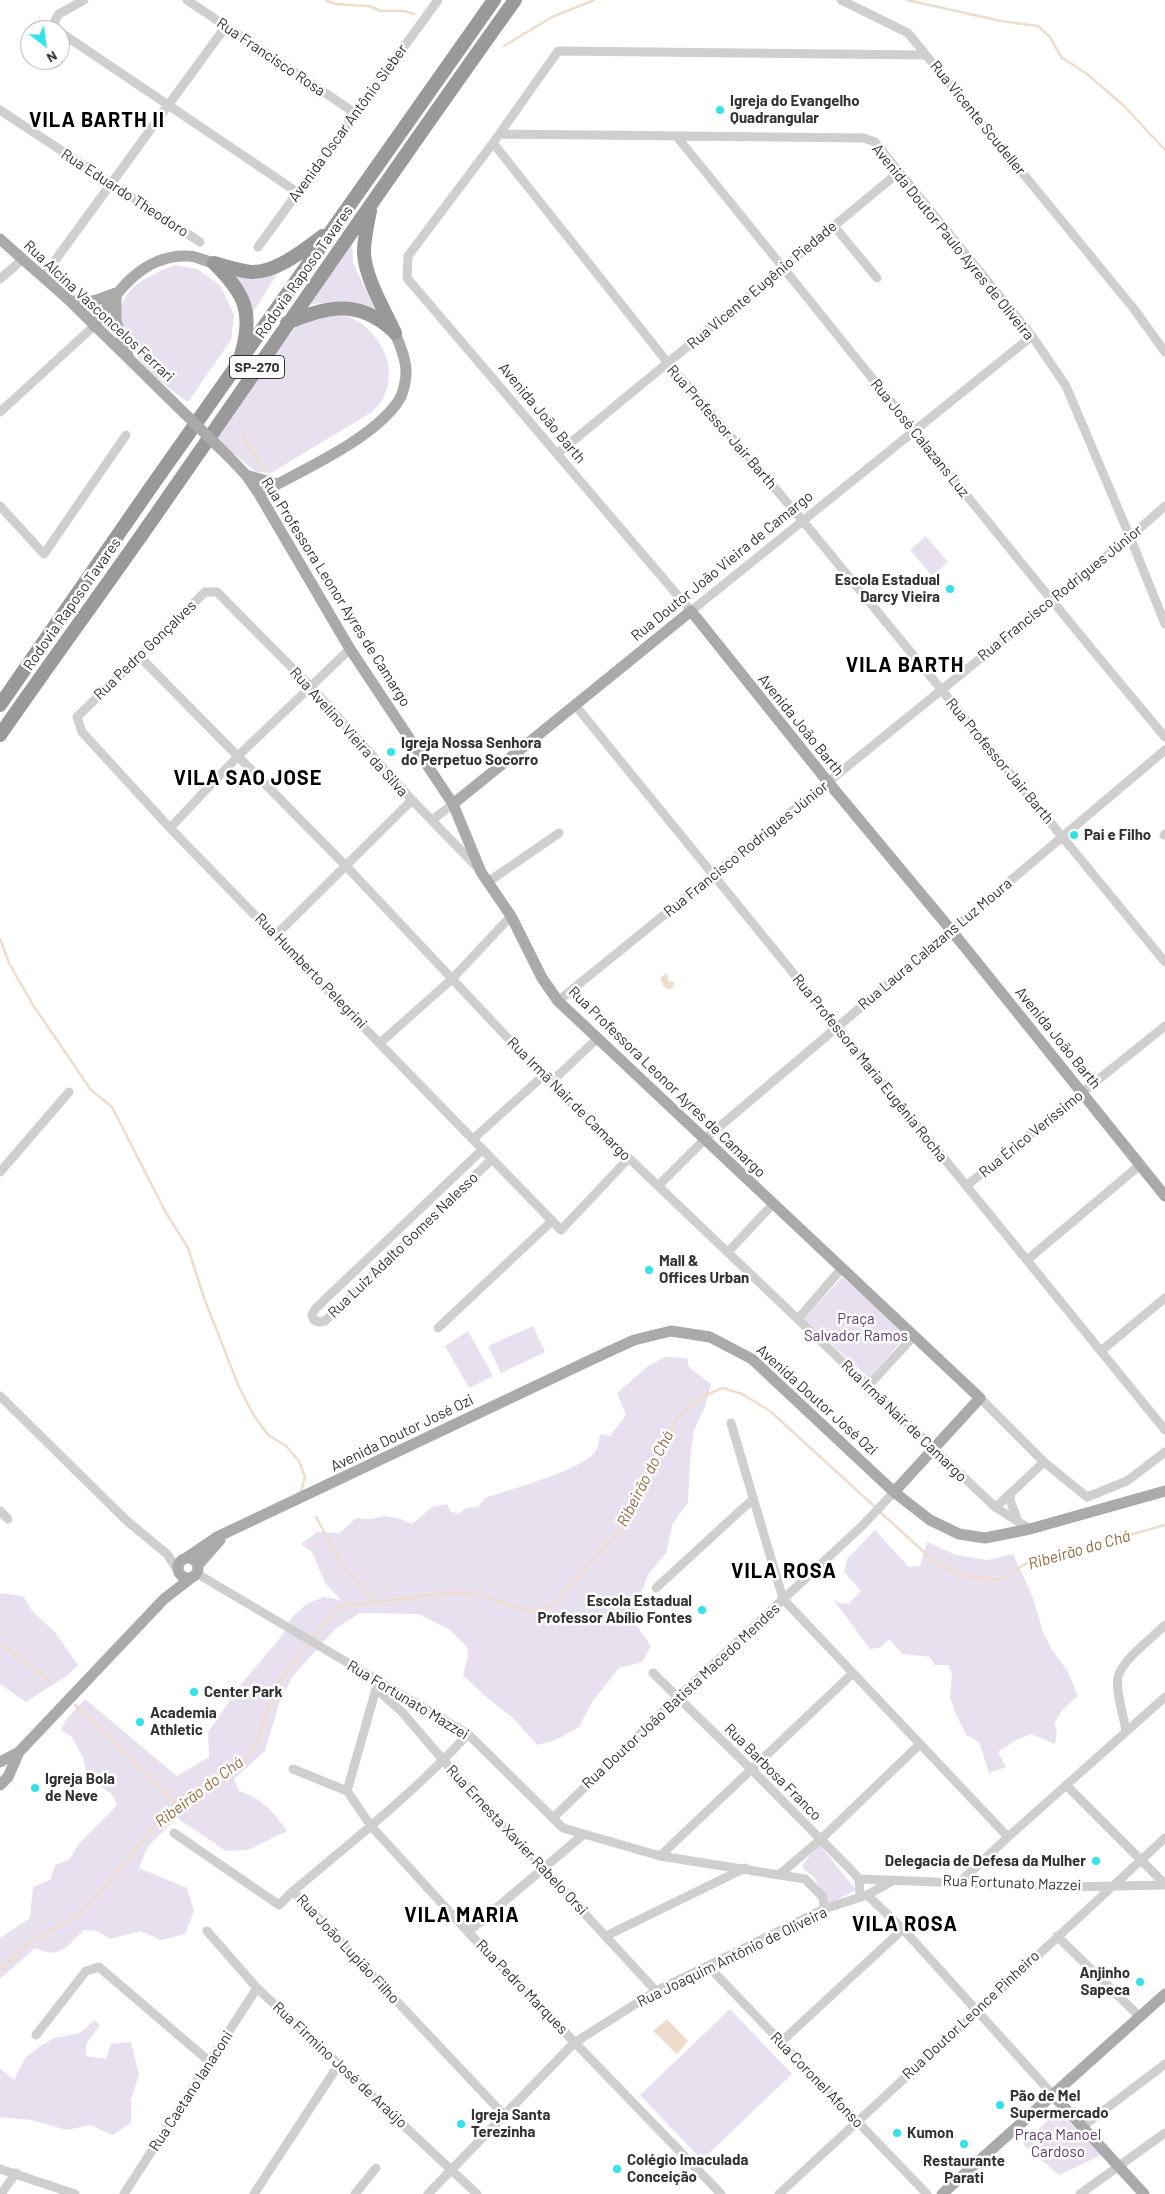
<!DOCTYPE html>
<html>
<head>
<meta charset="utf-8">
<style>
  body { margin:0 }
  #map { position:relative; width:1165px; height:2194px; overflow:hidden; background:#fff; font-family:Barlow,sans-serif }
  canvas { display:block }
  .north { position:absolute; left:20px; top:20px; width:50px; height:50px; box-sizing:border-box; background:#fff; border:1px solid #adadad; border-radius:50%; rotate:150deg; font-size:14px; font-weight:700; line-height:20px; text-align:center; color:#323232 }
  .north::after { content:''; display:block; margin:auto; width:18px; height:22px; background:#34e2e8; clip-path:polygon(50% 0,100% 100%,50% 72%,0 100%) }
</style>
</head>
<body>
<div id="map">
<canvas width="1165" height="2194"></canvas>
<div class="north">N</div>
</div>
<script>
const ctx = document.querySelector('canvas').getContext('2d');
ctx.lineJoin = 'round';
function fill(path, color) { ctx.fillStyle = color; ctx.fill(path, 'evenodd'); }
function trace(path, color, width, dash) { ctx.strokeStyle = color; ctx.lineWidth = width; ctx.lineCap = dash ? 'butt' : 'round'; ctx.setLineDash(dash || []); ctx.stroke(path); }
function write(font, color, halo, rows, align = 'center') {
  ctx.font = font + ' Barlow,sans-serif'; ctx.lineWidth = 5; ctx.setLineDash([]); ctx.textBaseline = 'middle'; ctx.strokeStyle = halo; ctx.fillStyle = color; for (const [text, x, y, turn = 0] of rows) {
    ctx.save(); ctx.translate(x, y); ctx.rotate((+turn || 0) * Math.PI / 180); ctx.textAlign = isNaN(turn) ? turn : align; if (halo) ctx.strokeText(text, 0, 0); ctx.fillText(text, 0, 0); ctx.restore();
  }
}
const green = new Path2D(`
  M 352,241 L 353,263 L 378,315 L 352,303 L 321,303 L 300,306 Z
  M 175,265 L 197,269 L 220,285 L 234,315 L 231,340 L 188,402 C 160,382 132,361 123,325 C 121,319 120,309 123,302 C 131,282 156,273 175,265 Z
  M 282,266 L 249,319 L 223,269 Z
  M 329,315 C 335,316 346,315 352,318 C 381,332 400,370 382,400 C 380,404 375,408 372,412 L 271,473 L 256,472 L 214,437 L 248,387 L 301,321 Z
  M 926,536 L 948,562 L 932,576 L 910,550 Z
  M 842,1277 L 907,1335 L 869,1378 L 804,1319 Z
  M 533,1326 L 545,1352 L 501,1373 L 488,1346 Z
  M 468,1331 L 493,1376 L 469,1388 L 445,1346 Z
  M 665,1357 L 687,1358 L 689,1367 L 711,1384 L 705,1407 L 694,1430 L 690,1459 L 688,1503 L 673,1523 L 666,1553 L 649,1573 L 639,1598 L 635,1623 L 651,1646 L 642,1662 L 619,1668 L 592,1702 L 579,1727 L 556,1740 L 537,1745 L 512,1717 L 485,1696 L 463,1675 L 468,1656 L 467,1647 L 450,1630 L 419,1614 L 360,1613 L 335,1629 L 293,1676 L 280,1700 L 265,1751 L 234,1779 L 239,1791 C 264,1800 272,1810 287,1831 L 248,1850 L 226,1851 L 177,1818 L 148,1846 L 139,1868 L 187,1888 L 194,1911 L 185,1934 L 161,1940 L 141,1931 L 110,1939 L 97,1931 L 84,1930 C 67,1946 60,1960 35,1948 L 0,1979 L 0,1938 L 30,1918 L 33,1887 L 50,1880 L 55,1865 L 69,1860 L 78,1845 L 117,1805 L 112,1794 L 97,1784 L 86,1771 L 83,1758 L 72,1737 L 61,1730 L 65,1721 L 85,1699 L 177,1776 L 209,1757 L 208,1732 L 243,1682 L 281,1637 L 292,1617 L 308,1603 L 324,1597 L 341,1600 L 325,1583 L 312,1552 L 301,1544 L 317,1532 L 340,1533 L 356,1518 L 371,1519 L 384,1516 L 398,1518 L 412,1524 L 432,1507 L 447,1504 L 450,1511 L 458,1514 L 466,1508 L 478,1507 L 485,1498 C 508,1490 588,1469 597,1449 C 599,1445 599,1438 600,1434 L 610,1436 L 626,1415 L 617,1393 L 648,1366 Z
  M 875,1530 L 909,1567 L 920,1566 L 927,1542 L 956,1555 L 987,1560 L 1013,1554 L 1033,1598 L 1043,1632 L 1052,1650 L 1067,1670 L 1078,1696 L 1062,1710 L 1054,1724 L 1057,1731 L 1055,1744 L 1031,1734 L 1016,1740 L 998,1752 L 1006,1767 L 989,1773 L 979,1742 L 966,1735 L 955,1712 L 950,1697 L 952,1673 L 948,1665 L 935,1665 L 930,1657 L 902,1654 L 889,1639 L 880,1648 L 870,1649 L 833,1599 L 839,1603 L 849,1604 L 861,1591 L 844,1572 L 847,1559 Z
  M 0,1593 L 23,1596 L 32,1611 L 54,1631 L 78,1665 L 68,1675 L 26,1702 L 0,1684 Z
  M 819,1844 L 856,1890 L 827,1905 L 815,1878 L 803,1869 L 803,1864 Z
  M 730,2009 L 792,2074 L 702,2160 L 640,2095 Z
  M 95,2020 L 100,2025 L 86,2044 L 86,2056 L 106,2059 L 111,2044 L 131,2042 L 139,2075 L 131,2100 L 131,2123 L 113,2135 L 90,2125 L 67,2130 L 31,2120 L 0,2117 L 0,2068 L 14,2080 L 25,2058 L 40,2046 L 54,2038 L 80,2033 Z
  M 1058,2111 L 1102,2155 L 1059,2175 L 1023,2144 Z`);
const water = new Path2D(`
  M 667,973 L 668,981 L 674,982 L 673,987 L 669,990 L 664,987 L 660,978 Z
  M 667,2019 L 688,2041 L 677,2054 L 653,2031 Z`);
const stream = new Path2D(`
  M 326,0 L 335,4 L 369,6 L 381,11 L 404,11 L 414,14
  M 907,0 L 1001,21 L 1038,26 L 1050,37 L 1061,57 L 1087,74 L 1124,106 L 1165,150
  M 504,46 L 552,17 L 594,0
  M 242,435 L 263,469
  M 0,939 L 9,963 L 33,1005 L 91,1090 L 112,1107 L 165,1211 L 188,1248 L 204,1298 L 239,1387 L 253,1414 L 268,1435 L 286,1446 L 299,1461 L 305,1477 L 301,1492
  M 879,1511 L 935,1562 L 966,1577 L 998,1580 L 1032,1560 L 1059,1555 L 1165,1525
  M 316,1517 L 341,1563 L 374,1602
  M 312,1639 L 340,1606 L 451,1593 L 479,1595 L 529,1612 L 553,1606 L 597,1554 L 621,1530 L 646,1483 L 649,1467 L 678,1417 L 703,1396 L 723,1388 L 742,1394 L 770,1411 L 875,1507
  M 0,1644 L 50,1681
  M 75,1705 L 178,1805
  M 0,1970 L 27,1944 L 79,1914 L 105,1887 L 158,1821 L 201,1789 L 240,1764 L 258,1742 L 270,1704 L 278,1683 L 309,1643`);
const minor = new Path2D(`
  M 187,0 L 355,113
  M 841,0 L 908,33 L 926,55
  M 57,30 L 54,22 L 59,14 L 84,0
  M 60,32 L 297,192
  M 0,110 L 200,242
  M 500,134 L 864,138 L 875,142 L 1032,336 L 1066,386 L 1130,537 L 1165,624
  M 677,137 C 841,337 999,540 1165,737
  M 493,143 L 668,363 L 803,521 L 1165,962
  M 834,226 L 877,278
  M 258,247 L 438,0
  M 43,277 L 226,26
  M 0,279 L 23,259
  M 1032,336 L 691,611 L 407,278 L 408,256 L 493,143 L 558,51 L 926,55 L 1134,309 L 1165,352
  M 0,412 L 94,326
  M 557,454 L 898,173
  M 0,506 L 44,554 L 126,435
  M 139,656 L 346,866 L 550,1083 L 995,1507 L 1030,1529
  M 575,705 L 1165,1430
  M 432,820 L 453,804
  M 170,828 L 239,755 L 350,649
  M 1164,835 L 1165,834
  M 478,868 L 412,800 L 311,687 L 217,592 L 205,592 L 77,717 L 82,732 L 170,828 L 561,1230 L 628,1159
  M 488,882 L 559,833
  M 276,935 L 412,800
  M 558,1001 L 1130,537 L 1165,506
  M 380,1043 L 452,979 L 511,916
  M 550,1083 L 598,1038
  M 473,1139 L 543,1076
  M 483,1149 L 315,1309 L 312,1315 L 314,1320 L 319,1322 L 325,1321 L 492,1159
  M 0,1172 L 69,1092
  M 658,1186 L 706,1138 L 1165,750
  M 966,1186 L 1165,1026
  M 728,1252 L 773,1204
  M 1027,1260 L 1140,1165
  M 798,1319 L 842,1268
  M 438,1328 L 552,1221
  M 1101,1351 L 1165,1298
  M 868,1386 L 914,1336
  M 0,1396 L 127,1521 L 167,1554 L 177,1569
  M 980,1398 L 1044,1462 L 1087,1497 L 1127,1481 L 1165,1452
  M 731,1423 L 783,1599 L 1008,1837
  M 1011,1493 L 1010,1500 L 1017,1519
  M 996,1507 L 1044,1462
  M 0,1511 L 8,1519
  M 196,1573 L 468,1734 L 563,1828 L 660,1856 L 805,1879 L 823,1897 L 824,1909
  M 656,1588 L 753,1499
  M 653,1673 L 752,1770 L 851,1870 L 859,1879 L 860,1897
  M 378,1682 L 347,1791 L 371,1826 L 468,1932 L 721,2194
  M 376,1689 L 402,1712 L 444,1761 L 656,1991
  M 1126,1731 C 1124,1717 1115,1690 1118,1677 C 1122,1660 1152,1638 1165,1625
  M 293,1769 L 347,1791
  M 1066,1785 L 1165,1884
  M 554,1817 L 677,1698 L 863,1525 L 894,1492
  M 174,1833 L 279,1905 L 293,1891 L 504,2115
  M 660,1856 L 853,1673
  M 780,1874 L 820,1840 L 920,1744
  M 859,1879 L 1066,1887 L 1165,1885
  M 960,1882 L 1008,1837 L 1165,1697
  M 293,1891 C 353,1841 415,1792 468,1734
  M 867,1895 L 903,1929 L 1054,2096
  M 207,1931 L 257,1988 L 477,2194
  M 468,1932 L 584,1834
  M 606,1936 L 745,1868
  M 1057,1936 L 1140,2017
  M 708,1966 L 927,2194
  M 36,2035 L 86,1971 L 99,1967 L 210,2062
  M 781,2042 L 903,1929
  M 1082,2127 L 1165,2064
  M 0,2169 L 75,2194
  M 1,2194 L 16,2173
  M 124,2194 L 257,1988
  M 254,2194 L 339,2064
  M 355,2194 L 376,2168
  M 428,2194 L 574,2043 L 656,1991 L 824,1909 L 867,1895 L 894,1880
  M 779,2194 L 1165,1838
  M 1080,2194 L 1165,2133`);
const major = new Path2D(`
  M 0,239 L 70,301 L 177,406
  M 116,293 L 116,321 L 128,356
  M 70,301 L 94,301 L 116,293
  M 94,326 C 116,293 142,254 188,256 C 196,256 205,261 214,263
  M 229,457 L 246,475 L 259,494 L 350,649 L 453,804 L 481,872 L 511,916 L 542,978 L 558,1001 L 980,1398 L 894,1492
  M 246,475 L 277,484
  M 259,494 C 300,471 370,441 397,403 C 401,398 404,388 405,382 C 409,365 401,348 395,333
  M 453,804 L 691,611 L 828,782 L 951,930 L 1165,1196
  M178 1568a10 10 0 1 1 20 0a10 10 0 1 1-20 0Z
  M 186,1558 L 217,1537 L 597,1357 L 634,1340 L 671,1331 L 710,1337 L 752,1359 L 894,1492 L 930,1520 L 959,1534 L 985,1538 L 1030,1529 L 1165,1491
  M 198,1565 L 220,1540
  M 0,1762 L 19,1752 L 164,1599 L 191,1578
  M 0,1785 L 8,1777 L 19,1752
  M 1054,2096 L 1144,2194
  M 942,2194 L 1165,1994`);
const highway = new Path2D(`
  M 370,211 C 367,225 364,239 364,253 C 365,278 385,311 395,333
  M 214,263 C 225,266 239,271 251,272 C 276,273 304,250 323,236
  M 214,263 C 245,294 254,312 241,355
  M 287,323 C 326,306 359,299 392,330
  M 0,705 L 149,490 L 494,0
  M 0,735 C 54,657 110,581 164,503 C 281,335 396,166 515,0`);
const majorBridge = new Path2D(`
  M 177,406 L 229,457`);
const markers = [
  [720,110,5,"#34e2e8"],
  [950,589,5,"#34e2e8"],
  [391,752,5,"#34e2e8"],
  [1074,835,5,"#34e2e8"],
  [649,1270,5,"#34e2e8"],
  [702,1610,5,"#34e2e8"],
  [194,1692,5,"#34e2e8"],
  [140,1722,5,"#34e2e8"],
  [35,1788,5,"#34e2e8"],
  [1096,1861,5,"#34e2e8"],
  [1140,1982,5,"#34e2e8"],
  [1000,2105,5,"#34e2e8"],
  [461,2124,5,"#34e2e8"],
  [897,2133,5,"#34e2e8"],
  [964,2144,5,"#34e2e8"],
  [617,2169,5,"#34e2e8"]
];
const shields = [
  [257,367,55]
];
const shieldNames = [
  ["SP-270",257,367]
];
const streetNames = [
  ["Rua Francisco Rosa",271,57,34],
  ["Rua Vicente Scudeller",978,118,51],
  ["Avenida Oscar Antônio Sieber",348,123,-54],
  ["Rua Eduardo Theodoro",125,193,33],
  ["Avenida Doutor Paulo Ayres de Oliveira",953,242,51],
  ["Rodovia Raposo Tavares",304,272,-55],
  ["Rua Vicente Eugênio Piedade",762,285,-40],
  ["Rua Alcina Vasconcelos Ferrari",99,311,43],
  ["Avenida João Barth",542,413,50],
  ["Rua Professor Jair Barth",722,427,49],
  ["Rua José Calazans Luz",920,438,51],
  ["Rua Doutor João Vieira de Camargo",722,566,-39],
  ["Rua Professora Leonor Ayres de Camargo",336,592,58],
  ["Rua Francisco Rodrigues Júnior",1060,593,-39],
  ["Rodovia Raposo Tavares",72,604,-55],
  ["Rua Pedro Gonçalves",145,650,-44],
  ["Avenida João Barth",801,725,51],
  ["Rua Avelino Vieira da Silva",349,732,48],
  ["Rua Professor Jair Barth",1000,761,50],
  ["Rua Francisco Rodrigues Júnior",746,849,-39],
  ["Rua Laura Calazans Luz Moura",935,944,-40],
  ["Rua Humberto Pelegrini",311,971,46],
  ["Avenida João Barth",1058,1038,51],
  ["Rua Professora Maria Eugênia Rocha",870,1068,51],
  ["Rua Professora Leonor Ayres de Camargo",667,1082,44],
  ["Rua Irmã Nair de Camargo",569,1099,45],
  ["Rua Érico Veríssimo",1031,1134,-39],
  ["Rua Luiz Adalto Gomes Nalesso",403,1245,-44],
  ["Avenida Doutor José Ozi",817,1400,42],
  ["Rua Irmã Nair de Camargo",904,1421,44],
  ["Avenida Doutor José Ozi",402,1433,-26],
  ["Rua Doutor João Batista Macedo Mendes",681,1696,-43],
  ["Rua Fortunato Mazzei",408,1700,31],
  ["Rua Barbosa Franco",773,1772,45],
  ["Rua Ernesta Xavier Rabelo Orsi",517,1840,47],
  ["Rua Fortunato Mazzei",1012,1883,2],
  ["Rua João Lupião Filho",348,1949,47],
  ["Rua Joaquim Antônio de Oliveira",732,1957,-26],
  ["Rua Pedro Marques",522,1987,46],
  ["Rua Doutor Leonce Pinheiro",971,2015,-43],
  ["Rua Firmino José de Araújo",340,2065,43],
  ["Rua Coronel Afonso",817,2080,46],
  ["Rua Caetano Ianaconi",191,2091,-57]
];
const poiNames = [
  ["Igreja do Evangelho",730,101],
  ["Quadrangular",730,118],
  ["Escola Estadual",940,580,"right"],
  ["Darcy Vieira",940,597,"right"],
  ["Igreja Nossa Senhora",401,743],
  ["do Perpetuo Socorro",401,760],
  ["Pai e Filho",1084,835],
  ["Mall &",659,1261],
  ["Offices Urban",659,1278],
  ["Escola Estadual",692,1601,"right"],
  ["Professor Abílio Fontes",692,1618,"right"],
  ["Center Park",204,1692],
  ["Academia",150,1713],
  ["Athletic",150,1730],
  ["Igreja Bola",45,1779],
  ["de Neve",45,1796],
  ["Delegacia de Defesa da Mulher",1086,1861,"right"],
  ["Anjinho",1130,1973,"right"],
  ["Sapeca",1130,1990,"right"],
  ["Pão de Mel",1010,2096],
  ["Supermercado",1010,2113],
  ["Igreja Santa",471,2115],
  ["Terezinha",471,2132],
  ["Kumon",907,2133],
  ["Colégio Imaculada",627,2160],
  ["Conceição",627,2177],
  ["Restaurante",964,2161,"center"],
  ["Parati",964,2178,"center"]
];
const parkNames = [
  ["Praça",856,1319],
  ["Salvador Ramos",856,1336],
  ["Praça Manoel",1058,2135],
  ["Cardoso",1058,2152]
];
const waterNames = [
  ["Ribeirão do Chá",645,1479,-63],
  ["Ribeirão do Chá",1079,1550,-16],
  ["Ribeirão do Chá",199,1792,-37]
];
const districtNames = [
  ["VILA BARTH II",97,120],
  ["VILA BARTH",905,665],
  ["VILA SAO JOSE",248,778],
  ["VILA ROSA",784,1571],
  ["VILA MARIA",462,1915],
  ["VILA ROSA",905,1924]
];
fill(green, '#e8e0ee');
fill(water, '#eeddcd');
trace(stream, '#eeddcd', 2.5);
trace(minor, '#cfcfcf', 9);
trace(major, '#aaa', 11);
trace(highway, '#999', 14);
trace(majorBridge, '#aaa', 11);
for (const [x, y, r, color] of markers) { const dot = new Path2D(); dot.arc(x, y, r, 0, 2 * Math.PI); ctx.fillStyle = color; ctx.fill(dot); trace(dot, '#fff', 2); }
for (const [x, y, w] of shields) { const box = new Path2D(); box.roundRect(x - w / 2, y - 11.5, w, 23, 4); ctx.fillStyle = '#fff'; ctx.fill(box); trace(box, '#323232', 1); }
write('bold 14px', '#323232', null, shieldNames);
write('15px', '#323232', '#fff', streetNames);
write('bold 15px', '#323232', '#fff', poiNames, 'left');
write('15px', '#5d3d6f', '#fff', parkNames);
write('italic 16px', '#96693d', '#fff', waterNames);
ctx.letterSpacing = '1px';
write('bold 20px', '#000', '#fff', districtNames);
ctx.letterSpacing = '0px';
</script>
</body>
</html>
